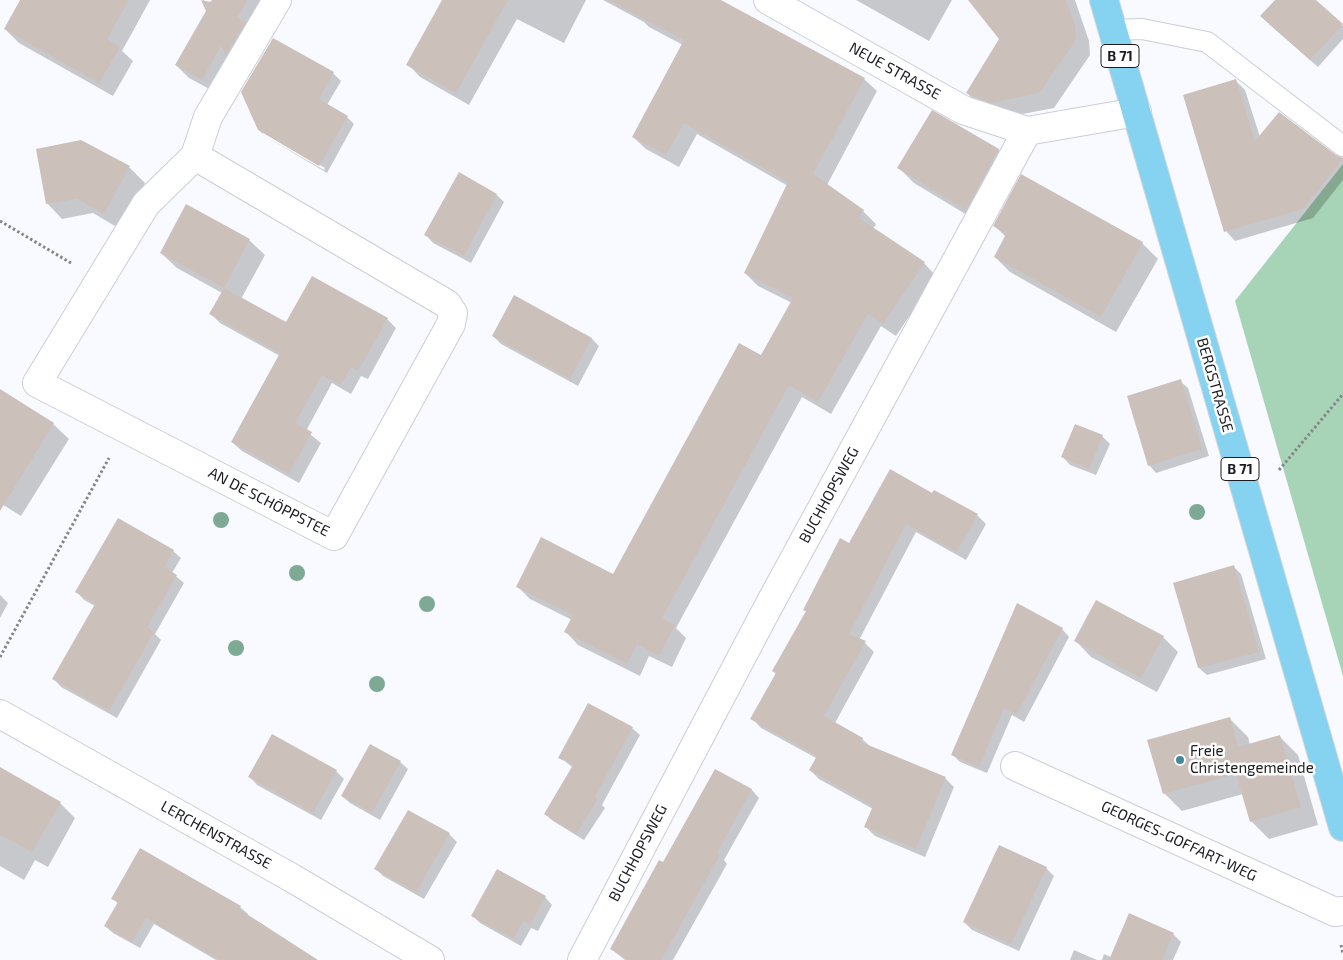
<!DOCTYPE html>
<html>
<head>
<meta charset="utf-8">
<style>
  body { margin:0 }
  canvas { display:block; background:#f9faff }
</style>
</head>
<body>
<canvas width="1343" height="960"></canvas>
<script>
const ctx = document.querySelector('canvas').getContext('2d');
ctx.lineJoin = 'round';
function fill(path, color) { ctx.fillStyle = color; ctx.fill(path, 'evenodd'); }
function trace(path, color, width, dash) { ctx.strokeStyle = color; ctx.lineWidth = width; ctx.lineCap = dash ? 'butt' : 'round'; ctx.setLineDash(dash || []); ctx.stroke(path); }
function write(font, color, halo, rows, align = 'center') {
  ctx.font = font + ' "Exo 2",sans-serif'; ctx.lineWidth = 5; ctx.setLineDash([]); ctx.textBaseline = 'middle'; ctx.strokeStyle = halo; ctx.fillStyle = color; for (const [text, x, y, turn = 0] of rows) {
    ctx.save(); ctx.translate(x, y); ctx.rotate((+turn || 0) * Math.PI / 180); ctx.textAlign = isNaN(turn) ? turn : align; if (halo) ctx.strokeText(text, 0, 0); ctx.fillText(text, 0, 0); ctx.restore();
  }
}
const green = new Path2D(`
  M 1343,164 L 1343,676 L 1235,301 Z`);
const shadow = new Path2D(`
  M 21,0 L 150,0 L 122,51 L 133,61 L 113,96 L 19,43 L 5,29 Z
  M 203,0 L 211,4 L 213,0 L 267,0 L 215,92 L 189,78 L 176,65 L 207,11 Z
  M 444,0 L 586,0 L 564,43 L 517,19 L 469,105 L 420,77 L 408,64 Z
  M 603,0 L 719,0 L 864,79 L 877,91 L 827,185 L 863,211 L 876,224 L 873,229 L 924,263 L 936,276 L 896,336 L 881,326 L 831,414 L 802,397 L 676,628 L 686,638 L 672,667 L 649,656 L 640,676 L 578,645 L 566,632 L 572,620 L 530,599 L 517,586 L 614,575 L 761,357 L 792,303 L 758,286 L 745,273 L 788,186 L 697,134 L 679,167 L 646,149 L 633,137 L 683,45 L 649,27 L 644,22 Z
  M 856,0 L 952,0 L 929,41 Z
  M 969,0 L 1075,0 L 1089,41 L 1090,55 L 1054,108 L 1007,117 L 982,108 L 967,93 L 1000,39 Z
  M 1276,0 L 1314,0 L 1343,26 L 1343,39 L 1318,67 L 1269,24 Z
  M 273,39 L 333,73 L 341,81 L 327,105 L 347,117 L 354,124 L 327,173 L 265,136 L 324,170 L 325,168 L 263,132 L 263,134 L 259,130 Z
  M 1235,80 L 1245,90 L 1260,137 L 1343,158 L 1343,180 L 1313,218 L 1235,241 L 1226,231 Z
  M 932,112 L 999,150 L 1014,166 L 982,224 L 914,183 L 899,168 Z
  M 80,141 L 130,168 L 145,183 L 120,229 L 93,213 L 62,219 L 47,203 Z
  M 1022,176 L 1142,243 L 1158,259 L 1116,332 L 1010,272 L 995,257 L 1006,237 L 995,226 Z
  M 497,195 L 504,202 L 471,263 L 433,243 L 426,235 Z
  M 249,240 L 265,255 L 241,299 L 286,323 L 387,319 L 396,328 L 368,379 L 361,376 L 351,394 L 332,383 L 306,431 L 321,443 L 299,483 L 242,451 L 232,442 L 280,356 L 220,323 L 211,314 L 222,293 L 177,268 L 161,253 Z
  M 514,297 L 592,339 L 599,346 L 578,386 L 501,344 L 493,336 Z
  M 1180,381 L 1188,388 L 1209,456 L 1156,473 L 1149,465 Z
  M 0,391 L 53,424 L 69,439 L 21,516 L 0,503 Z
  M 1102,436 L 1110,444 L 1096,475 L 1070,465 L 1063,457 Z
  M 932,495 L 977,515 L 986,524 L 966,560 L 916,532 L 859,640 L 865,643 L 874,652 L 835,723 L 862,739 L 871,747 L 945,778 L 954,787 L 925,857 L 875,836 L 866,827 L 873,809 L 819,779 L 810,770 L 816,758 L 761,728 L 752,718 L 776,674 L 773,671 L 807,612 L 804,609 L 850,545 Z
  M 173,551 L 181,558 L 172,573 L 184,583 L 155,634 L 161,640 L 117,718 L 61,687 L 54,679 L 95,606 L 84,600 L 77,592 Z
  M 1234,567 L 1241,574 L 1266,659 L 1207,675 L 1199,668 L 1175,584 Z
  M 0,595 L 8,603 L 0,618 Z
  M 1062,629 L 1069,637 L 1024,722 L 1012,715 L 987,773 L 960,762 L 952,754 Z
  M 1163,637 L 1178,652 L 1157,692 L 1091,657 L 1076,641 Z
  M 1230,719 L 1248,737 L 1250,745 L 1280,737 L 1298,755 L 1318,825 L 1269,839 L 1251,821 L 1243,794 L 1182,811 L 1164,793 Z
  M 632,728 L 640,735 L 602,805 L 605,808 L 584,840 L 553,821 L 545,814 L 573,768 L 560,757 Z
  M 400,762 L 408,769 L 380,820 L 350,803 L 342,796 Z
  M 0,768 L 60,803 L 75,818 L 48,867 L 35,860 L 24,880 L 0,866 Z
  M 715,770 L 752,790 L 759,798 L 724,860 L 727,864 L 673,960 L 625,960 L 611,949 L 664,863 Z
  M 336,771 L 344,779 L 321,820 L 257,785 L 250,777 Z
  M 449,834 L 457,842 L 424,899 L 383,876 L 375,868 Z
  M 1046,868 L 1054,876 L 1019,951 L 972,930 L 964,922 Z
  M 545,897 L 552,905 L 538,931 L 531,928 L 521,946 L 480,923 L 473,916 Z
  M 113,898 L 240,907 L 248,914 L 247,916 L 316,960 L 216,960 L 154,924 L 140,948 L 113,933 L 105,926 L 118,904 Z
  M 1173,934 L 1181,942 L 1173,960 L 1102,960 L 1104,954 L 1111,957 Z
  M 1074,950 L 1097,960 L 1070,960 Z`);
const building = new Path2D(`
  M 20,0 L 129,0 L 107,39 L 120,47 L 99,83 L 4,29 Z
  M 201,0 L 210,2 L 212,0 L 247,0 L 237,18 L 246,22 L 226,56 L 221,46 L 202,80 L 175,65 L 206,11 Z
  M 442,0 L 508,0 L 456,93 L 406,65 Z
  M 608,0 L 721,0 L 865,78 L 813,174 L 864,210 L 859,218 L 925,262 L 883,324 L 868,314 L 818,402 L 789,385 L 662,618 L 675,625 L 659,656 L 637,644 L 627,664 L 564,632 L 573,615 L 516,587 L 541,537 L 613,574 L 739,343 L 761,355 L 793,298 L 744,273 L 788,182 L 684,123 L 666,155 L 632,137 L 684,40 Z
  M 968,0 L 1066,0 L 1075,25 L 1076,40 L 1039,93 L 991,103 L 966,93 L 999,39 Z
  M 1275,0 L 1316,0 L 1343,24 L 1310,60 L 1260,16 Z
  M 273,38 L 334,72 L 319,99 L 348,116 L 319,166 L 258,130 L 241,92 Z
  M 1236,79 L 1255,141 L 1279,112 L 1336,155 L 1343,158 L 1343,159 L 1303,209 L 1224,232 L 1183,95 Z
  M 932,110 L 999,149 L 966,210 L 897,168 Z
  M 81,140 L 130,166 L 104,214 L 77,199 L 46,204 L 36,149 Z
  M 459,172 L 497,194 L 464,256 L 424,235 Z
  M 1021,174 L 1143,242 L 1101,317 L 994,257 L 1006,234 L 993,226 Z
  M 186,204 L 250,239 L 224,288 L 160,253 Z
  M 312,276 L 388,318 L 358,371 L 351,367 L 341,385 L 322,375 L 295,423 L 312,432 L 289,474 L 231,442 L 280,353 L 209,314 L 224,288 L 286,322 Z
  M 514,295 L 592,338 L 570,379 L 492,336 Z
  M 1181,379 L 1202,449 L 1148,466 L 1127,396 Z
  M 0,389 L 54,423 L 0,511 Z
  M 1075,424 L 1103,435 L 1089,469 L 1061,457 Z
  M 890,469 L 932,493 L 934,490 L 978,514 L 957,552 L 906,524 L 849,634 L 866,641 L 824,716 L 863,738 L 861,742 L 946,777 L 916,849 L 864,827 L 873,806 L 809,770 L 817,756 L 750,719 L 776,673 L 772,671 L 806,611 L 803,610 L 840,538 L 849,543 Z
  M 118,518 L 174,550 L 164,567 L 177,575 L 147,627 L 154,632 L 109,711 L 52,679 L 95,604 L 75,592 Z
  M 1234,565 L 1259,652 L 1198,668 L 1173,583 Z
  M 1096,600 L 1164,636 L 1141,678 L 1074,641 Z
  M 1017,603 L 1063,628 L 1016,715 L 1004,708 L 979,767 L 951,755 Z
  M 588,703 L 633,727 L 595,797 L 598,799 L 576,834 L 544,814 L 573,765 L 558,758 Z
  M 1230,717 L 1238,747 L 1280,735 L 1301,807 L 1250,822 L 1236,774 L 1163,794 L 1147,740 Z
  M 272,734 L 337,770 L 313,813 L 248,777 Z
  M 370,744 L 401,761 L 372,813 L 341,796 Z
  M 0,767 L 61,802 L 32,852 L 0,835 Z
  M 715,769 L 752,789 L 717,853 L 720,855 L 661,960 L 629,960 L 610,949 L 659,860 L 663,862 Z
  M 408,810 L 450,833 L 416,892 L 374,869 Z
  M 999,845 L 1047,867 L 1011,944 L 963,922 Z
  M 140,848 L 241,906 L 239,909 L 318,960 L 220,960 L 146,918 L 132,942 L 104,926 L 118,902 L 111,899 Z
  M 497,869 L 546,896 L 530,925 L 523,921 L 513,939 L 471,916 Z
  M 1129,913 L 1174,933 L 1162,960 L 1109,960 Z`);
const path = new Path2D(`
  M 0,221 L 71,263
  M 1279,470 L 1343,394
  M 0,657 L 109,458
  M 1341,945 L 1343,954`);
const lane = new Path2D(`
  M 1113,30 L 1142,29 L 1207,42 L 1343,146`);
const street = new Path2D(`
  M 768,0 L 963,110 L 1027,131 L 1137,112
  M 195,156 L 447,304 L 453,313 L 451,324 L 334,536 L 37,383 L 146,204 L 195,156 L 208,117 L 277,0
  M 0,714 L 292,878 L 430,960
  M 1015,766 L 1335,912 L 1343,911
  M 582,960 L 767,609 L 1027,131`);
const primary = new Path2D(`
  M 1104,0 L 1343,827`);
const trees = [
  [1197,512],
  [221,520],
  [297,573],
  [427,604],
  [236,648],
  [377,684]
];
const markers = [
  [1180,760,5,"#458798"]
];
const shields = [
  [1120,56,38],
  [1240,469,38]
];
const shieldNames = [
  ["B 71",1120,56],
  ["B 71",1240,469]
];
const streetNames = [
  ["NEUE STRASSE",895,71,29],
  ["BERGSTRASSE",1215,385,74],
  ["BUCHHOPSWEG",829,495,-61],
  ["AN DE SCHÖPPSTEE",269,502,27],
  ["LERCHENSTRASSE",216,835,29],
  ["GEORGES-GOFFART-WEG",1179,841,25],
  ["BUCHHOPSWEG",638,853,-62]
];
const poiNames = [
  ["Freie",1190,751],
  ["Christengemeinde",1190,768]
];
fill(green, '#a7d3b6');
fill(shadow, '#0003');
fill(building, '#cbc0ba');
trace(lane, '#cbced9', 22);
trace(street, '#cbced9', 30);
trace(primary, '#d6d6d7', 30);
trace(path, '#85868b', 3, [2.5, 2.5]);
trace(lane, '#fff', 20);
trace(street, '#fff', 28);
trace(primary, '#85d2f1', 28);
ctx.fillStyle = '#7ea995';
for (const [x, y] of trees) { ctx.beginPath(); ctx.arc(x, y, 8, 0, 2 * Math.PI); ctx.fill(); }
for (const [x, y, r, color] of markers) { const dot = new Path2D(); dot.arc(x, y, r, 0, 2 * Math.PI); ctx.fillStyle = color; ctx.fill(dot); trace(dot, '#fff', 2); }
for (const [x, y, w] of shields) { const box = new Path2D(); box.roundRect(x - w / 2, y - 11.5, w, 23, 4); ctx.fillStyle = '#fff'; ctx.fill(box); trace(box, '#1b1c20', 1); }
write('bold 14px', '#1b1c20', null, shieldNames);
write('15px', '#1b1c20', '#fff', streetNames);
write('15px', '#1b1c20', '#fff', poiNames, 'left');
</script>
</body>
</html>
